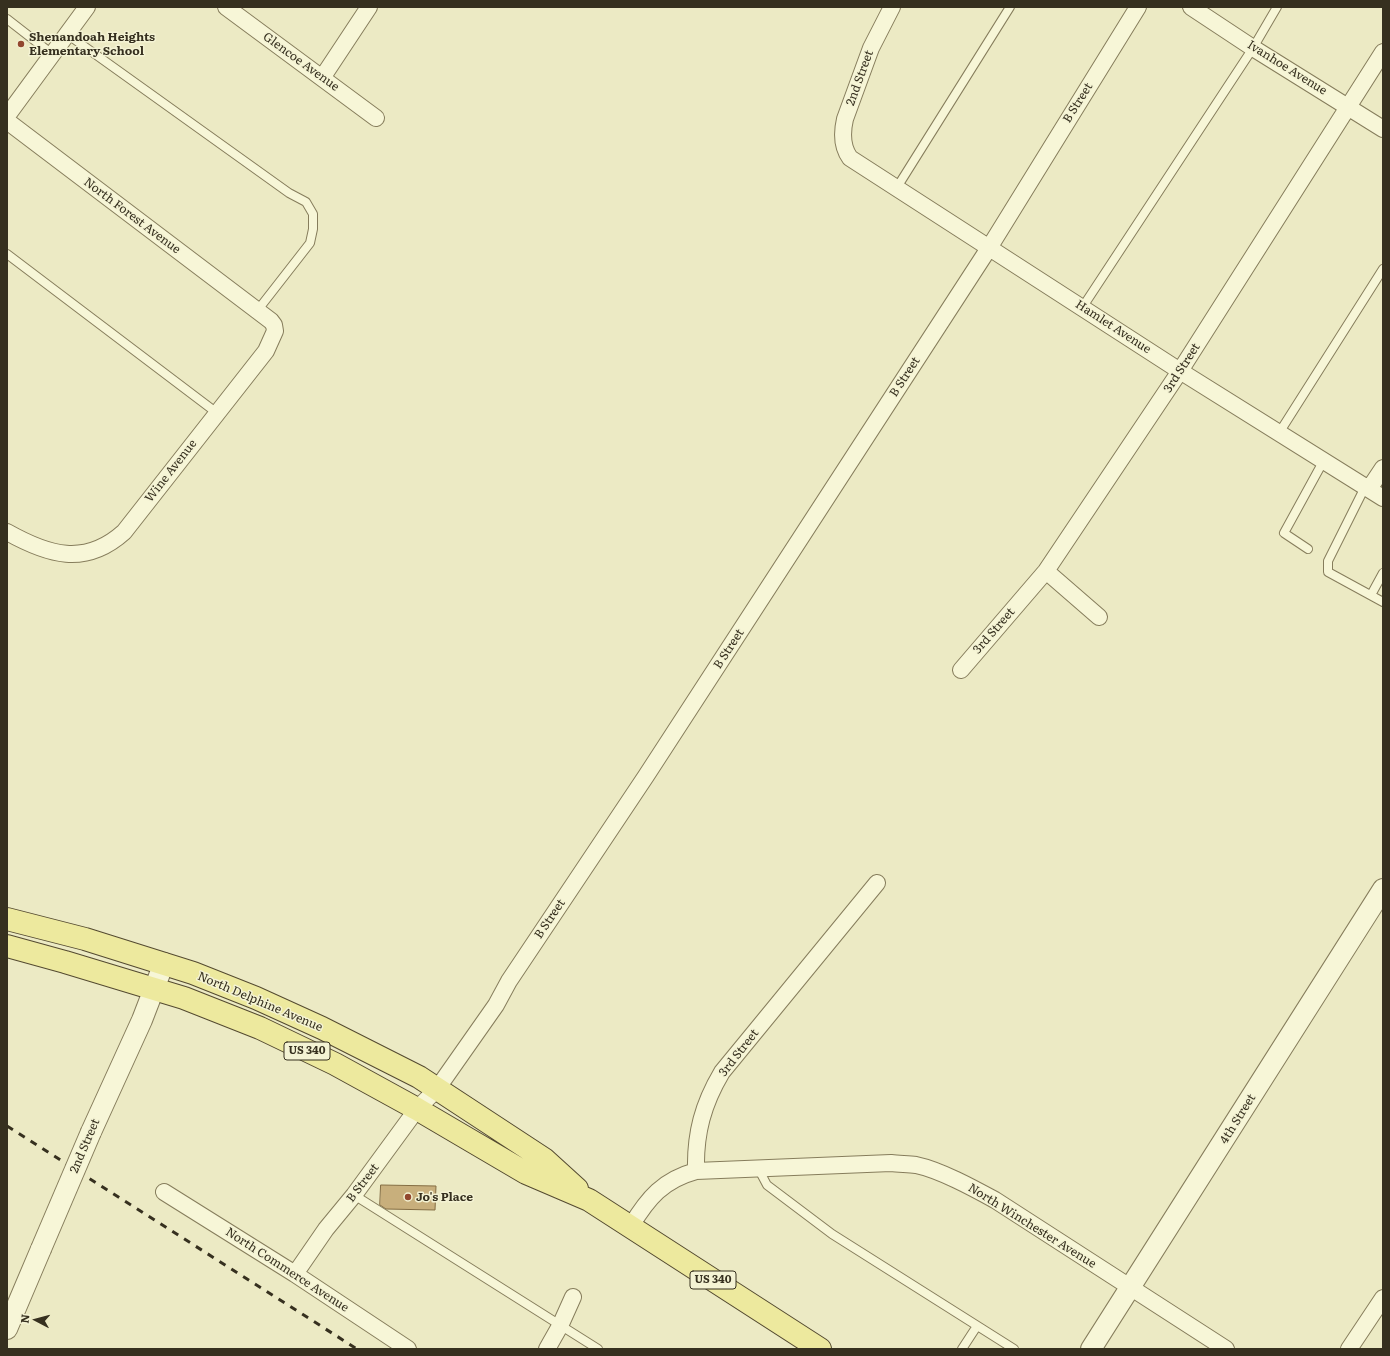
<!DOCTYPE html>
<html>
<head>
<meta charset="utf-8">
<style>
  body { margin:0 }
  #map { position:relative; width:1390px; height:1356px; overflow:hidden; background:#eceac4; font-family:Literata,serif }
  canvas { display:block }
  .frame { position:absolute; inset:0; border:8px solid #36301f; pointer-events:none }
  .north { position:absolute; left:16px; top:1300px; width:40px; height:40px; -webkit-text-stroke:3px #f4f3d4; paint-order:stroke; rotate:276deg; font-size:11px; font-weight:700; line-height:16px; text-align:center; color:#36301f }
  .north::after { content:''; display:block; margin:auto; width:14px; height:18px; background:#36301f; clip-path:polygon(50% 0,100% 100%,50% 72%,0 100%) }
</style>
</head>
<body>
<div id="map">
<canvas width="1390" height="1356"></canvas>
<div class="frame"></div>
<div class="north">N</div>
</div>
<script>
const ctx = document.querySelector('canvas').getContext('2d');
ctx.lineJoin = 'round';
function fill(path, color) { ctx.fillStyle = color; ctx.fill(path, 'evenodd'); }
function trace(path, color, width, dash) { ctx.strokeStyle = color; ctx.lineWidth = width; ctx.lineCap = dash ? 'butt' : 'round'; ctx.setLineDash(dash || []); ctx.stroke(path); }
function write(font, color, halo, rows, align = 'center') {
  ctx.font = font + ' Literata,serif'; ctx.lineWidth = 3; ctx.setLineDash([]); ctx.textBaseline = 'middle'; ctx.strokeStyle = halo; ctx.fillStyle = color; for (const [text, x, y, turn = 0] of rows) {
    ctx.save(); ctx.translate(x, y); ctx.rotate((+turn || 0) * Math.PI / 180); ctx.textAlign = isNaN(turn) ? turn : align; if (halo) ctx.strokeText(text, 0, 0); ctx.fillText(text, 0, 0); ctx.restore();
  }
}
const building = new Path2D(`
  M 381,1185 L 436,1186 L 435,1210 L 386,1209 L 380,1205 Z`);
const service = new Path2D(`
  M 7,19 L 52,54
  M 67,34 L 289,193 L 306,202 L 313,214 L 313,229 L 310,243 L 257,311
  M 896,189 L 1010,7
  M 7,254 L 217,413
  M 1082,308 L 1253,48 L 1277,7
  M 1279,433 L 1383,269
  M 1365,487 L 1328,561 L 1328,572 L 1383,602
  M 1308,549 L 1284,533 L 1324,460
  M 1371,595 L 1383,573
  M 758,1168 L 767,1185 L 832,1234 L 1014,1349
  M 354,1195 L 598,1349
  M 962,1349 L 977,1326`);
const minor = new Path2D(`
  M 226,7 L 376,118
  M 892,7 L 871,48 L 845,119 C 842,132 842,147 850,158 L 1180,371 L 1383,498
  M 1191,7 L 1253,48 L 1383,129
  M 322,78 L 369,7
  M 7,116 L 87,7
  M 7,121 L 271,321 L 274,325 L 275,331 L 266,351 L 124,532 C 85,567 48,555 7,532
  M 1369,489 L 1383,468
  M 1046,571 L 1099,617
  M 961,670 L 1046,571 L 1180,371 L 1383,52
  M 696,1171 C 695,1133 703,1104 722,1072 L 877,883
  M 164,1192 L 295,1274 L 408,1349
  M 631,1226 C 648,1198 663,1180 696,1171 L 891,1163 C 899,1164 908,1164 916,1165 C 940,1170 973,1188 995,1200 L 1226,1349
  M 295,1274 L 326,1229 L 354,1195 L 417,1109 L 437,1089 L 496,1005 L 509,981 L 646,776 L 989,248 L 1138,7
  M 547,1349 L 560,1326 L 573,1297
  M 1349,1349 L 1383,1298`);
const tertiary = new Path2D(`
  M 91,1132 L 142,1020 L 164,963
  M 7,1329 L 41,1249
  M 1091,1349 L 1383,889`);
const primary = new Path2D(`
  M 7,919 L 85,939 L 193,973 L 256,998 L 322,1028 L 419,1077 L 544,1159 L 577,1189
  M 7,946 L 65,962 L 184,998 L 260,1028 L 335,1064 L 417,1109 L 526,1173 L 589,1200 L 820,1349`);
const rail = new Path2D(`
  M 7,1126 L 357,1349`);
const tertiaryBridge = new Path2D(`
  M 41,1249 L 91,1132`);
const markers = [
  [21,44,4,"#92472f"],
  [408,1197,4,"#92472f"]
];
const shields = [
  [307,1051,46],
  [713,1280,46]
];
const shieldNames = [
  ["US 340",307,1051],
  ["US 340",713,1280]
];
const poiNames = [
  ["Shenandoah Heights",29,37],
  ["Elementary School",29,51],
  ["Jo's Place",416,1197]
];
const streetNames = [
  ["Glencoe Avenue",301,62,36],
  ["Ivanhoe Avenue",1287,68,32],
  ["2nd Street",860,78,-70],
  ["B Street",1078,103,-58],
  ["North Forest Avenue",132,216,37],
  ["Hamlet Avenue",1113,327,33],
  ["3rd Street",1182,368,-57],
  ["B Street",905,377,-57],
  ["Wine Avenue",171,471,-52],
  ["3rd Street",994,631,-49],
  ["B Street",729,649,-57],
  ["B Street",550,919,-56],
  ["North Delphine Avenue",260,1002,23],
  ["3rd Street",739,1053,-52],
  ["4th Street",1238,1119,-58],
  ["2nd Street",85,1146,-67],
  ["B Street",363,1183,-53],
  ["North Winchester Avenue",1032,1226,32],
  ["North Commerce Avenue",287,1270,33]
];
fill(building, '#c8af7c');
trace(building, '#846d43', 1);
trace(service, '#867d5c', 10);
trace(minor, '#867d5c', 18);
trace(tertiary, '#867d5c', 22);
trace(primary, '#544a30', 24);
trace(service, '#f7f6d7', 8);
trace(minor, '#f7f6d7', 16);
trace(tertiary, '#f7f6d7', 20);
trace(primary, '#ede99e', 22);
trace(rail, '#36301f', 3, [7, 7]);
trace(tertiaryBridge, '#867d5c', 22, []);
trace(tertiaryBridge, '#f7f6d7', 20);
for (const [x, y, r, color] of markers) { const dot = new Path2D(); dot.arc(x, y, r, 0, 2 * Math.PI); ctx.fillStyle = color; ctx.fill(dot); trace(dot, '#f4f3d4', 1.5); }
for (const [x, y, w] of shields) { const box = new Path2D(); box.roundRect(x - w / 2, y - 9, w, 18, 3); ctx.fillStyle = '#f4f3d4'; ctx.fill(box); trace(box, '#36301f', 1); }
write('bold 11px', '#36301f', null, shieldNames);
write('bold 12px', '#36301f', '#f4f3d4', poiNames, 'left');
write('12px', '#36301f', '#f4f3d4', streetNames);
</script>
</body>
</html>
